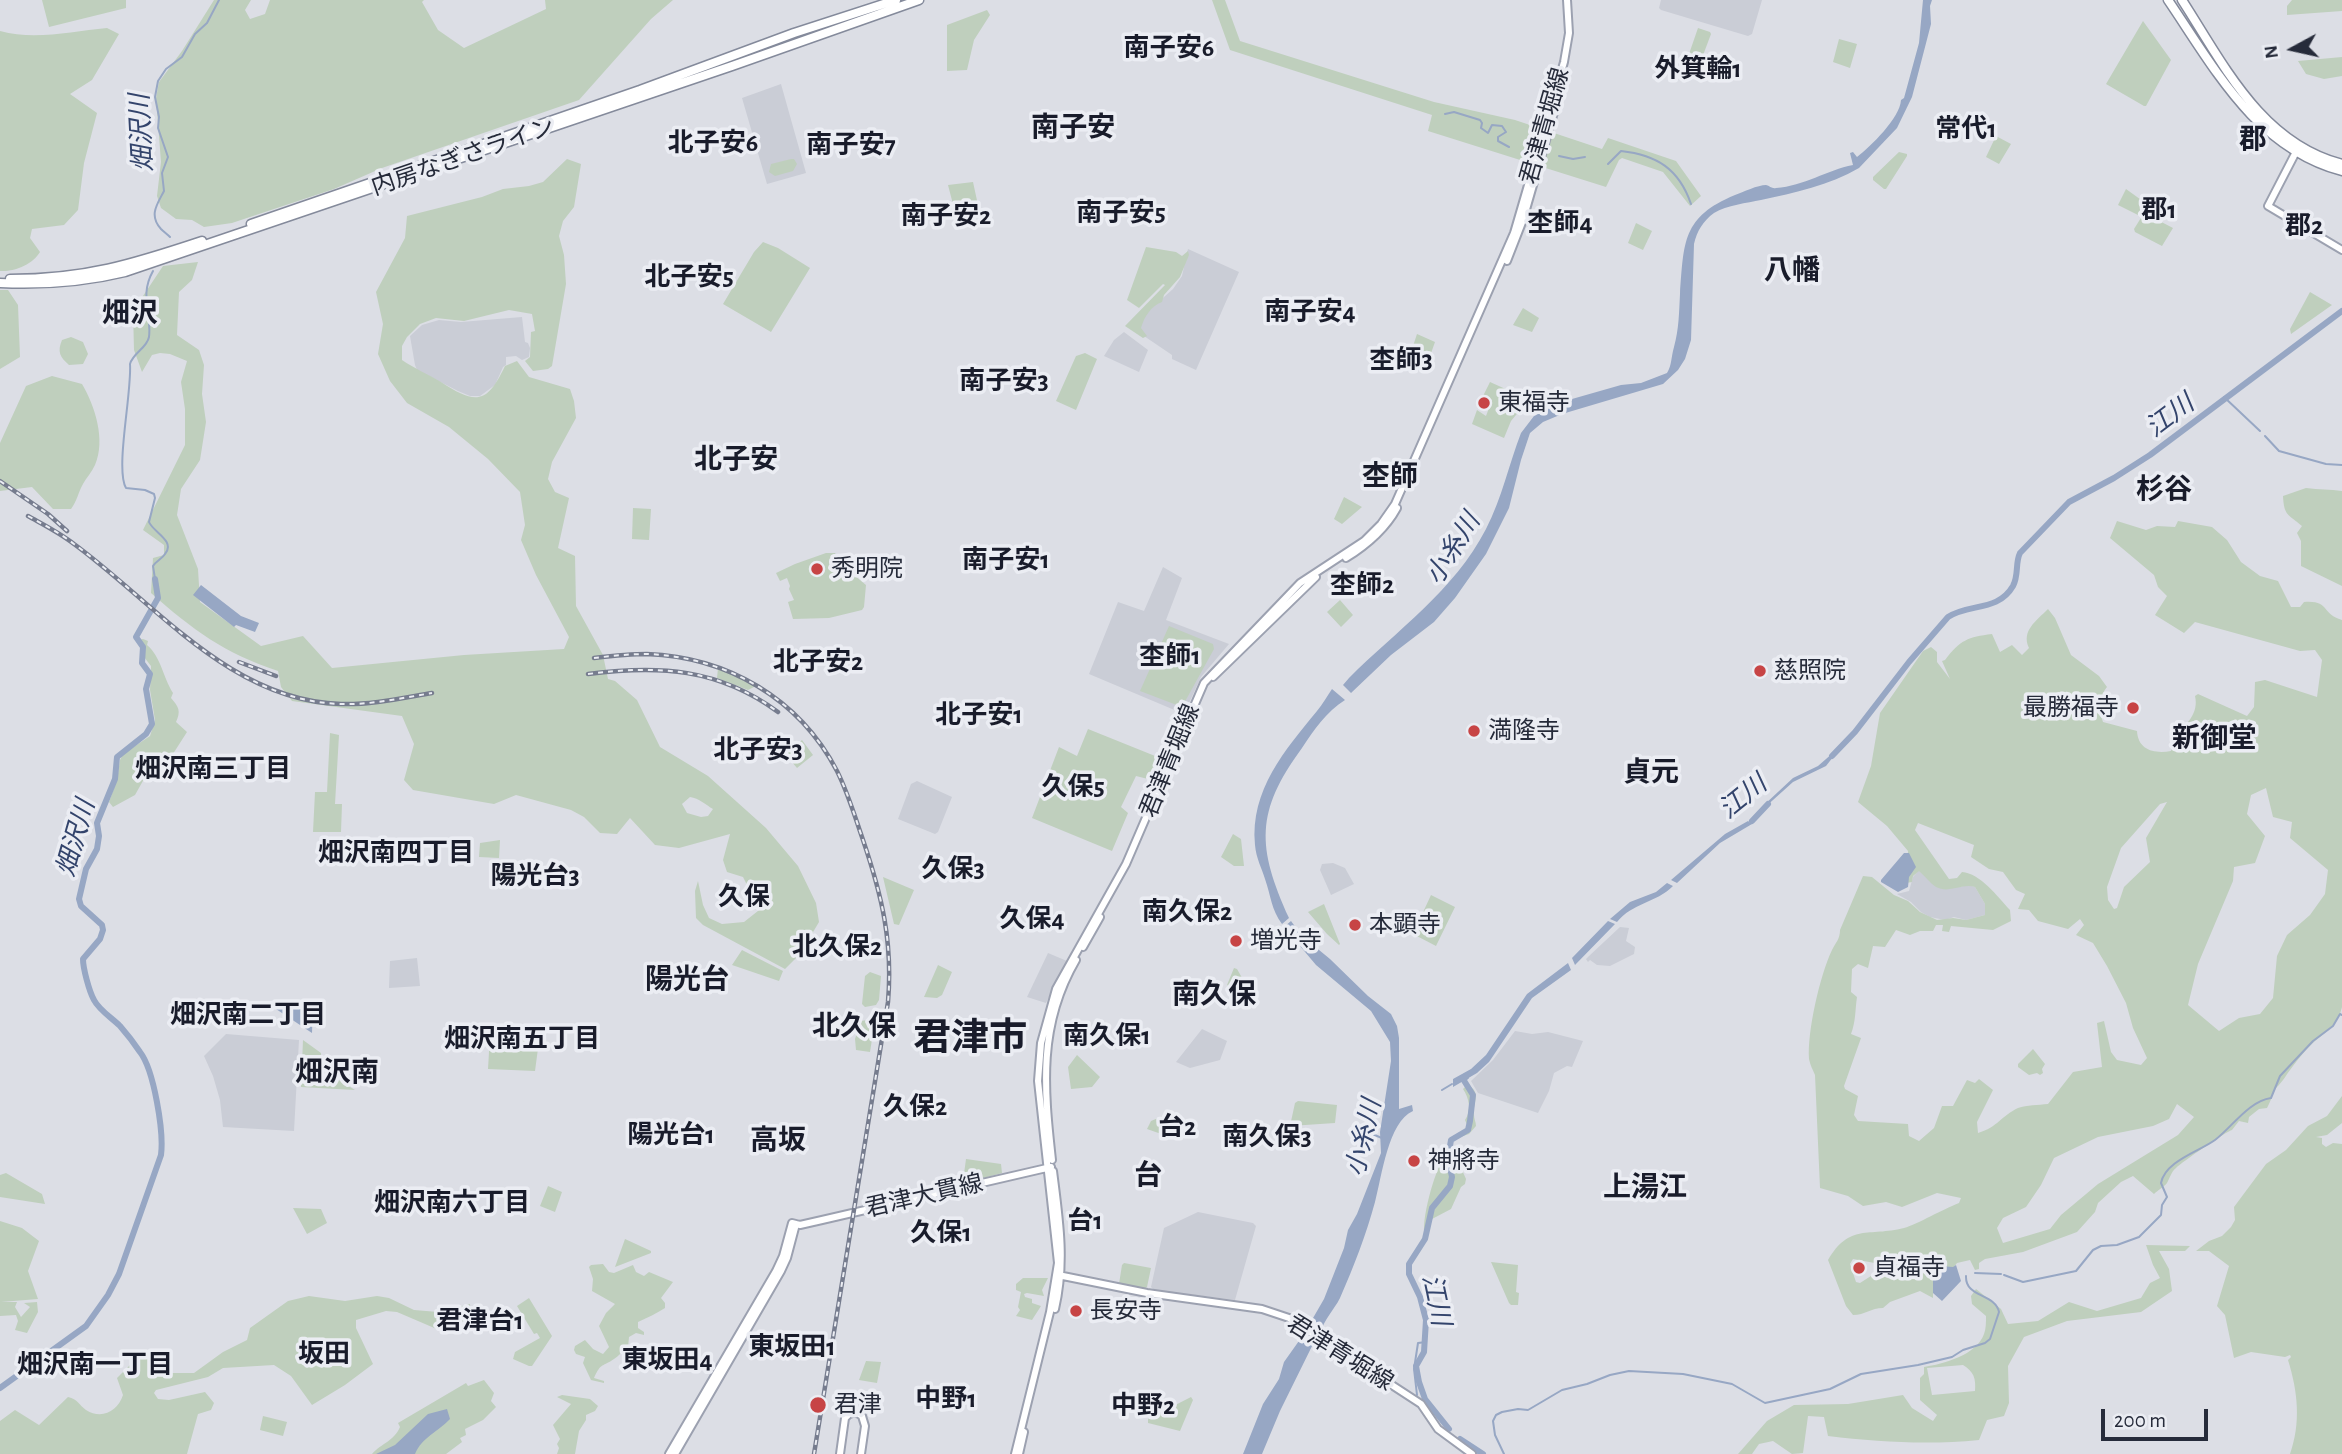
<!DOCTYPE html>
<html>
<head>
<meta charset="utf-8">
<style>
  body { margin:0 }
  #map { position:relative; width:2342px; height:1454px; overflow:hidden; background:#dcdee5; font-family:"Alegreya Sans",sans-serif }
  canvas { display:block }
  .north { position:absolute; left:2258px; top:14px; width:70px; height:70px; -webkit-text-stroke:5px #ebedf3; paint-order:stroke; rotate:262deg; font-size:19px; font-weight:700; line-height:28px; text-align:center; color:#262b3a }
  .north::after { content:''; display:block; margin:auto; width:24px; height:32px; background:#262b3a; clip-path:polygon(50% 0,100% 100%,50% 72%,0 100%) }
  .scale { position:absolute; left:2101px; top:1409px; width:107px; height:32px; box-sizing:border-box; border:4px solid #262b3a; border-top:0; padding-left:9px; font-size:21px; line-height:24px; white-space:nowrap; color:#262b3a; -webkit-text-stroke:5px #ebedf3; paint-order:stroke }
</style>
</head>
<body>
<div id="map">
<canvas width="2342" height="1454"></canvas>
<div class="north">N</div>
<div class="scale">200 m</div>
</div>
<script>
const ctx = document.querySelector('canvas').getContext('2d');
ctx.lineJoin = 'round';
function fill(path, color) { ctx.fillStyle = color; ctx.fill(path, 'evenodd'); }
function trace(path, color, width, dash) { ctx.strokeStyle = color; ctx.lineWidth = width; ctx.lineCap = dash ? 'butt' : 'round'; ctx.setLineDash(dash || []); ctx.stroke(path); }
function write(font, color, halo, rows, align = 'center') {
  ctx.font = font + ' "Alegreya Sans","Noto Sans JP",sans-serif'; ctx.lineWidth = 7; ctx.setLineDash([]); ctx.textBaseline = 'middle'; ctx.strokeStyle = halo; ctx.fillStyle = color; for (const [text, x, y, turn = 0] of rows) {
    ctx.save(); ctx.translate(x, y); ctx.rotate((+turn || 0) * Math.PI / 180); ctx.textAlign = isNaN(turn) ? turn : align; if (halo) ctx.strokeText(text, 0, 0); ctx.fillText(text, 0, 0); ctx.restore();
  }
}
const built = new Path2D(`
  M 1661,0 L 1762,0 L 1752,34 L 1748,36 L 1661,10 L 1659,8 Z
  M 781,84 L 806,173 L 767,184 L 742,98 Z
  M 1188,249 L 1239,272 L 1196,370 L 1172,359 L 1172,355 L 1144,336 L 1139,328 L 1146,313 L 1173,289 L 1182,276 Z
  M 522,317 L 525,342 L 528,343 L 530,348 L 529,357 L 522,360 L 516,356 L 506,357 L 506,365 L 503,367 L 495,385 L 480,396 L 470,396 L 458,391 L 417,370 L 415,365 L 410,336 L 422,325 L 439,320 L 461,322 Z
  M 1124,332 L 1148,350 L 1139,372 L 1104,356 L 1114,340 Z
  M 1163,567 L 1182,578 L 1166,620 L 1229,644 L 1201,677 L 1184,714 L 1089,674 L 1118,602 L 1144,611 Z
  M 917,781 L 952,797 L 938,832 L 935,834 L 898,819 L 911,784 Z
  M 1333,863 L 1345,868 L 1354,884 L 1331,895 L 1320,870 L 1322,864 Z
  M 1919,870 L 1961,887 L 1966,884 L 1975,887 L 1985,904 L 1985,915 L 1966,920 L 1954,917 L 1945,920 L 1930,917 L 1921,912 L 1911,902 L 1897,894 L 1909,891 L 1913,877 Z
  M 1620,927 L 1629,928 L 1626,941 L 1635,947 L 1634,954 L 1610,966 L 1597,965 L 1590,960 L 1588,962 L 1586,959 L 1589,956 Z
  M 1048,953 L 1067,961 L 1046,1003 L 1027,997 Z
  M 417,958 L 420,986 L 389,988 L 390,961 Z
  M 1202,1029 L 1227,1041 L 1220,1060 L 1190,1068 L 1176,1062 Z
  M 1515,1031 L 1532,1034 L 1548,1032 L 1583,1041 L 1572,1067 L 1567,1066 L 1554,1073 L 1549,1091 L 1538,1113 L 1478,1093 L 1471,1081 L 1493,1060 Z
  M 226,1034 L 299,1040 L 294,1131 L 223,1127 L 220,1100 L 213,1076 L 204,1056 Z
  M 1198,1212 L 1253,1223 L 1256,1226 L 1235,1300 L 1154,1290 L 1151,1287 L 1164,1228 Z`);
const green = new Path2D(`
  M 42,0 L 126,0 L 126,8 L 49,27 Z
  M 214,0 L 251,0 L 245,10 L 250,19 L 265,14 L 270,0 L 424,0 L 422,2 L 438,30 L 464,48 L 546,9 L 545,0 L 673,0 L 651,19 L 579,100 L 382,168 L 334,189 L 232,223 L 204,227 L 192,220 L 176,219 L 161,208 L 157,196 L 161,162 L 156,98 L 159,82 L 182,51 Z
  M 1212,0 L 1225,0 L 1240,41 L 1434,102 L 1515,120 L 1602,149 L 1608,138 L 1676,161 L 1701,196 L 1690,206 L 1663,172 L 1622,158 L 1619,160 L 1606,187 L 1428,131 L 1432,115 L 1230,50 Z
  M 2292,0 L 2342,0 L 2342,11 L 2287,15 L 2287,6 Z
  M 987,10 L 990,15 L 974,40 L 967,70 L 947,71 L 947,25 Z
  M 2143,21 L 2171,60 L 2146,106 L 2144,106 L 2106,84 Z
  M 107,28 L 119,34 L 92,80 L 70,94 L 97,113 L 84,163 L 78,210 L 64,225 L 32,229 L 30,238 L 40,252 C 33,264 15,272 0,271 L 0,31 C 35,41 72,31 107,28 Z
  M 1698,28 L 1710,32 L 1711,34 L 1702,58 L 1689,54 Z
  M 1839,39 L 1857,44 L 1850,68 L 1833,62 Z
  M 2342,57 L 2342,76 L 2324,79 L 2306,74 L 2298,61 Z
  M 1996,136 L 2011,144 L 1999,164 L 1986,157 Z
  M 1899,152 L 1907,154 L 1907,156 L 1886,189 L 1884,189 L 1873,180 L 1873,177 Z
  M 567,159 L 581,164 L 574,207 L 563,221 L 559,236 L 564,255 L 566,284 L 552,366 L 548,369 L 533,371 L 525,361 L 530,357 L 531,332 L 535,331 L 532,314 L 509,310 L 464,321 L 436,318 L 420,324 L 407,337 L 402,346 L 402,360 C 415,369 428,374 441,382 C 476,405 487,404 505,366 L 517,361 L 529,377 L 570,389 L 574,401 L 576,418 L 552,462 L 548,479 L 555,492 L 569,498 L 558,548 L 575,556 L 576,606 L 603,655 L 608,679 L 615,681 L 637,700 L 660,747 L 708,776 L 766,828 L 798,866 L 816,903 L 819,922 L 800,954 L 785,969 L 703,925 L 696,918 L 695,891 L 698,881 L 703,905 L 709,918 L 722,924 L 744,922 L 763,907 L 759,892 L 752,884 L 747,885 L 743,877 L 727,872 L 723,860 L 730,834 L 679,848 L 655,845 L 630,818 L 617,834 L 600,833 L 584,817 L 571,810 L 516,795 L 494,804 L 413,790 L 404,780 L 414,744 L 402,716 L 292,701 L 281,687 L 278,671 C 224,653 193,630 151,593 L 153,558 L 164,555 L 164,545 L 143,530 L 185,445 L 185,409 L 181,382 L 187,361 L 170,354 L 160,353 L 152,355 L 142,372 L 134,350 L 133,311 L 163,266 L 198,262 L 192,280 L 179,292 L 177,335 L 199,350 L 204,365 L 202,394 L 206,422 L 200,460 L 181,489 L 177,515 L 198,569 L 200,602 L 261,646 L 303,636 L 332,668 L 464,655 L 564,649 L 569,637 L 536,575 L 521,540 L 525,525 L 520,492 L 488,459 L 449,427 L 407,403 L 390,381 L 378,354 L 383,324 L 376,292 L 405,238 L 407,216 L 482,197 L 503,189 L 529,186 L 543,182 ZM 690,797 C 699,798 706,805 713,809 L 708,816 L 701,817 L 687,813 L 682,804 Z
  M 791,159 L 794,159 L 797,164 L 793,171 L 775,176 L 769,172 L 771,164 Z
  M 973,182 L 978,205 L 955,212 L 948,185 Z
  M 2126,189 L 2144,202 L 2138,215 L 2118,205 Z
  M 2144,213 L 2173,228 L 2162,246 L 2135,232 L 2134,229 Z
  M 1636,223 L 1652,231 L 1643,250 L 1628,243 Z
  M 763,242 L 778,248 L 810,268 L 771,332 L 723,304 L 754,252 Z
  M 1146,247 L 1176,252 L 1182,256 L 1188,251 L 1189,255 L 1180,277 L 1164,295 L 1162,302 C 1151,306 1144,317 1141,328 L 1147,336 L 1143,338 L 1125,326 L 1165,285 L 1163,284 L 1139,308 L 1127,300 Z
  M 0,290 L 8,290 L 18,305 L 20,357 L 0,369 Z
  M 2310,292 L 2332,305 L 2291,334 L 2290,329 Z
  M 1523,308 L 1539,318 L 1532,332 L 1513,325 Z
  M 1417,334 L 1435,342 L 1430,356 L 1412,349 Z
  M 71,337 L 83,342 L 88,354 L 83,364 L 69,365 C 60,357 57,352 62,340 Z
  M 1085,353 L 1097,359 L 1076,410 L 1056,401 L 1076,356 Z
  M 52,376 L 82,384 C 95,406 106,440 95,465 C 92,472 86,478 83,484 C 78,493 77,501 71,509 L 53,509 L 32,487 L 0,491 L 0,443 L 26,386 Z
  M 1490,382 L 1510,391 L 1525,404 L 1511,421 L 1504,438 L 1472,424 L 1477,410 L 1486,416 L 1492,400 L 1483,396 Z
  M 2306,488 C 2319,490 2330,489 2342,491 L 2342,586 L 2301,566 L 2301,541 L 2297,533 L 2302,526 C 2288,514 2284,516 2283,496 Z
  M 1344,497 L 1362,507 L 1342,524 L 1334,519 Z
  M 633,508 L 651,509 L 649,540 L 632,539 Z
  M 2117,521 L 2146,530 L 2157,526 L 2175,527 L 2178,521 L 2212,527 L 2227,540 L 2241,562 L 2260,576 L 2278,581 L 2291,607 L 2300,607 L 2304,602 C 2330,600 2321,614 2342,620 L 2342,1007 C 2338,1024 2328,1031 2315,1041 C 2307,1048 2299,1058 2293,1066 C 2286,1075 2284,1080 2276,1088 C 2273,1092 2271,1101 2267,1108 L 2259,1109 L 2249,1117 L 2248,1123 L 2239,1121 L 2232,1130 C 2227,1131 2182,1162 2176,1168 C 2171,1172 2170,1178 2167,1183 C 2164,1187 2158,1190 2154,1194 L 2133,1176 L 2121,1182 L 2098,1203 L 2095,1212 L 2077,1232 L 2023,1252 L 1985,1259 L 1979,1263 L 1979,1269 L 1975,1270 L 1970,1260 L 1957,1263 L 1953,1268 L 1937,1269 L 1933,1276 L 1933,1298 L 1920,1291 L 1890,1302 L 1883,1308 C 1871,1308 1865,1315 1853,1315 L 1846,1306 L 1828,1260 C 1850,1223 1868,1237 1904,1228 C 1918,1224 1943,1209 1959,1203 L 1961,1198 L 1937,1193 L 1902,1207 L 1886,1202 L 1863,1206 L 1848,1196 L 1820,1188 L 1815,1075 C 1813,1070 1810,1065 1809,1059 C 1807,1032 1820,975 1832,950 C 1836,942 1840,939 1840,930 L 1863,876 L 1872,877 L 1894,895 L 1908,901 L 1920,912 L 1937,920 L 1953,918 L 1966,920 L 1985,915 L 1985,904 L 1975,887 C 1962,883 1949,894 1936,887 C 1930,883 1924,875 1919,871 L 1913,876 L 1912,882 L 1906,883 L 1908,851 L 1887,826 L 1858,802 L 1871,766 L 1880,713 L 1923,651 L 1931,647 L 1937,652 L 1937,662 L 1950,679 L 1942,661 L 1945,660 C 1960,640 1968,637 1992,634 L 2000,652 L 2012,645 L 2022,655 L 2029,648 C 2021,631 2036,621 2048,609 L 2055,618 L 2071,655 L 2099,676 L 2107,687 C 2099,697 2102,702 2110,712 L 2104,710 L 2101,716 L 2103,722 L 2137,731 C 2138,750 2154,754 2171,751 L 2175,734 C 2187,725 2199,713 2195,696 L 2198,694 L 2247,716 L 2254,707 L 2255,682 L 2265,680 L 2317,697 L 2322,660 L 2315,650 L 2300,651 L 2195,622 L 2184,633 L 2155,615 L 2167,596 L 2158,587 L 2154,575 L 2110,538 ZM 2266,788 L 2273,817 L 2292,822 L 2290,838 L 2328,870 L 2325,894 L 2310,915 L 2287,935 L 2277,956 L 2273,998 L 2260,1014 L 2239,1018 L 2219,1031 L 2188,1005 L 2198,964 L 2233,881 L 2234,867 L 2255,863 L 2265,836 L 2247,814 L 2251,795 ZM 2167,802 L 2146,838 L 2150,862 L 2124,887 L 2117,908 L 2114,909 L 2108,900 L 2107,887 L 2121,848 L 2160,804 ZM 1918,823 L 1974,845 L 1971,857 L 1989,869 L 2003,872 L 2016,890 L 2025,894 L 2018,909 L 2029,910 L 2038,921 L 2068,929 L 2080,919 L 2084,925 L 2076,935 L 2093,943 L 2107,966 L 2126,1003 L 2133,1028 L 2147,1058 L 2141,1065 L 2117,1060 L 2111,1052 L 2104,1021 L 2097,1023 L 2102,1067 L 2073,1072 L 2048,1104 C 2038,1105 2027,1105 2018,1108 C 2001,1116 1998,1127 1978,1133 L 1977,1122 L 1993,1090 L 1979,1079 L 1975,1083 L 1967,1080 L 1953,1106 L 1942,1106 L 1934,1128 L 1919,1141 L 1909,1136 L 1908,1124 L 1858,1121 L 1854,1115 L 1858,1096 L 1845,1089 L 1844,1086 L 1861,1038 L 1851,1034 C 1856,1021 1855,1010 1857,997 L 1851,992 L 1852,969 L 1858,964 L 1868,968 L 1873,946 L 1885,947 L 1896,930 L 1910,935 L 1920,931 L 1933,931 L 1936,925 L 1943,925 L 1942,931 L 1949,932 L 1951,926 L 1993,930 L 2011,921 L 2010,910 C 1998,897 1980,873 1962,872 L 1957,878 L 1949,879 L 1915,830 ZM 2177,1104 L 2194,1117 L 2178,1135 L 2098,1184 L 2061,1215 L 2050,1229 L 2003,1243 L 1997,1228 L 2003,1218 L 2026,1207 L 2041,1185 L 2054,1158 L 2098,1137 L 2153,1126 L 2169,1119 ZM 1853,1259 L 1880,1264 L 1871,1276 L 1860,1283 L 1856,1282 L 1850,1264 Z
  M 826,553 L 835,553 L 844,568 L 841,570 L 848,570 L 866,585 L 864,607 L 862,610 L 829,618 L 793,619 L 788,602 L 794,600 L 789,589 L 790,586 L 787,578 L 780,581 L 776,573 L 795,564 Z
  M 1340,600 L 1353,615 L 1341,627 L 1327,612 Z
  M 1169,626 L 1213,644 L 1214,649 L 1182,707 L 1140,691 Z
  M 143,639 L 148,641 L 147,645 C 161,657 163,677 173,693 L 171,698 C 179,707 181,711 176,722 L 187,732 L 171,757 L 158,754 L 142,772 L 144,779 L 135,795 L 113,807 L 109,802 L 117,780 L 120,760 L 123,754 L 150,736 L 155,720 L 150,690 L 151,666 L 144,657 L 145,647 L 139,640 Z
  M 718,668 L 756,686 L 748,690 L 717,678 Z
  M 1088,729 L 1165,760 L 1156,781 L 1136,776 L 1121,807 L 1128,813 L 1112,851 L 1032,818 L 1059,747 L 1077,756 Z
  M 330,733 L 339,735 L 335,804 L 342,804 L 341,832 L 313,832 L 315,792 L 327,792 Z
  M 802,740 L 813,755 L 797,768 L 785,754 Z
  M 1233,834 L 1241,839 L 1244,866 L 1234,866 L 1221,857 Z
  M 500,840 L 499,858 L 479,857 L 480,843 Z
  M 883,877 L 914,890 L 899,925 L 894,924 Z
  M 1431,895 L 1455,907 L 1436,946 L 1413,934 Z
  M 1324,904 L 1340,944 L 1339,945 L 1327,934 L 1308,912 Z
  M 742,950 L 783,971 L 779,981 L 732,965 Z
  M 938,965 L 952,972 L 942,995 L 937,998 L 924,997 Z
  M 1234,968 L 1237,969 L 1249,990 L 1248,997 L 1227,985 Z
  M 870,972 L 881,976 L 879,1000 L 876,1005 L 865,1007 L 862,1004 L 865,976 Z
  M 867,1020 L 871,1020 L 869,1031 L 873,1033 L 870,1052 L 856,1050 L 855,1039 L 861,1021 Z
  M 493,1034 L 539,1041 L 535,1071 L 488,1069 L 490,1035 Z
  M 303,1040 L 321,1053 L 321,1069 L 355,1090 L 301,1087 Z
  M 2033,1049 L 2045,1064 L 2042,1069 L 2043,1073 L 2040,1075 L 2037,1073 L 2029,1075 L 2018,1067 L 2018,1064 Z
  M 1077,1055 L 1100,1077 L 1092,1087 L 1071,1089 L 1068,1067 Z
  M 1467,1085 C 1483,1092 1472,1103 1474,1115 C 1474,1119 1476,1122 1476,1126 L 1469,1134 L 1455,1139 L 1468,1127 L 1465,1120 C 1472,1110 1469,1098 1463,1089 Z
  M 2342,1096 L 2342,1123 L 2327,1135 L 2316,1137 L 2322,1138 L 2322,1144 L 2326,1147 L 2333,1143 L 2342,1144 L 2342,1454 L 2290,1454 C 2301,1423 2298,1392 2288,1360 L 2291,1357 L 2290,1355 L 2285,1357 L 2251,1352 L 2234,1358 L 2225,1315 L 2217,1306 L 2229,1266 L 2209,1251 L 2196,1251 L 2209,1241 L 2222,1236 L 2231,1227 L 2235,1220 L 2234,1207 L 2266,1164 L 2286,1150 L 2308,1126 L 2327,1116 Z
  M 1298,1101 L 1337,1105 L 1335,1123 L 1290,1126 L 1295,1103 Z
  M 1163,1116 L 1167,1122 L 1172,1124 L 1167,1136 L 1147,1129 L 1151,1121 Z
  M 1444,1157 L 1449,1163 L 1462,1170 L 1466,1179 L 1465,1184 L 1461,1187 L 1451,1209 L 1432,1219 L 1428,1235 L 1425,1237 C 1420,1222 1435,1170 1444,1157 Z
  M 966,1159 L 1001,1164 L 1002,1173 L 965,1183 L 963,1181 Z
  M 6,1173 L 42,1194 L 45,1204 L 0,1197 L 0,1175 Z
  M 548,1186 L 562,1192 L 555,1212 L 540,1206 Z
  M 293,1208 L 321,1209 L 327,1223 L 307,1234 Z
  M 0,1221 L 22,1228 L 39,1241 L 28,1271 L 38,1299 L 1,1302 L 17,1302 L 15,1307 L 21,1317 L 30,1307 L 24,1303 L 37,1302 L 38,1312 L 27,1333 L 15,1330 L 18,1321 L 16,1315 L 0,1316 Z
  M 625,1239 L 651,1251 L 651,1253 L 615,1267 Z
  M 2146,1245 L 2190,1246 L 2185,1251 L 2159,1251 L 2169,1269 L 2172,1291 L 2141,1312 L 2067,1321 L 2024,1337 L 2008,1366 L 2009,1403 L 2004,1416 L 1987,1420 L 1979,1440 C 1928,1445 1879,1442 1828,1436 L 1824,1417 L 1808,1416 L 1803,1453 L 1792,1454 L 1773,1441 L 1759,1444 L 1752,1454 L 1738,1454 L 1767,1421 L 1794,1405 L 1848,1404 L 1903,1395 L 1912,1408 L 1933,1421 L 1937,1415 L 1920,1400 L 1920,1378 L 1924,1374 L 1924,1367 C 1943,1364 1977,1355 1984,1334 C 1986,1329 1986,1322 1986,1316 L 1972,1304 L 1971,1296 L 1976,1289 L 2001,1309 L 2008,1324 L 2038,1321 L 2069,1302 L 2097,1311 L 2141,1298 L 2150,1283 L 2160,1278 L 2153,1265 ZM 1963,1365 C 1974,1372 1976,1378 1975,1391 L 1932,1395 L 1927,1368 Z
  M 1491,1262 L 1518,1265 L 1516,1292 L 1519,1293 L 1518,1305 L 1511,1305 L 1509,1303 Z
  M 1124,1263 L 1151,1268 L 1147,1287 L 1144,1289 L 1119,1284 L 1122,1265 Z
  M 603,1264 L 609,1272 L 614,1273 L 633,1265 L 636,1272 L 644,1276 L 649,1272 L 673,1282 L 661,1298 L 665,1303 L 665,1308 C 657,1313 647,1318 638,1322 L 638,1328 L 644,1332 L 644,1335 L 636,1333 L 629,1337 L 628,1348 C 622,1351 619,1356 614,1359 C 603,1367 601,1362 594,1378 L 604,1381 L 604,1383 L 591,1380 L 583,1363 L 585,1357 L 576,1354 L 574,1350 L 575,1346 L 585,1340 L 593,1349 L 603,1354 L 609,1347 L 599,1326 L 606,1313 L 615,1304 L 592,1291 L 593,1279 L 589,1267 L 591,1265 Z
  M 1023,1278 L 1048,1278 L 1042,1290 L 1044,1296 L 1027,1293 L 1024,1294 L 1025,1297 L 1032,1299 L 1032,1303 L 1041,1306 L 1032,1320 L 1016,1316 L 1020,1310 L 1018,1307 L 1021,1292 L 1016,1290 L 1016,1284 Z
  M 309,1296 L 345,1301 L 377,1296 L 389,1298 L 414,1310 L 438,1312 L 470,1304 L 471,1317 L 449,1329 L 439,1330 L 397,1312 L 386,1311 L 356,1320 L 356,1328 L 373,1364 L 345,1385 L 312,1405 L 291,1376 L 274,1365 L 223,1368 L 208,1377 L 156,1390 L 154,1393 L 158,1399 L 169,1400 L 205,1392 L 214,1403 L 211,1410 L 198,1414 L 187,1454 L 0,1454 L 0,1421 L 15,1410 L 39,1425 L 68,1397 C 78,1399 79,1405 86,1410 C 102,1420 118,1411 123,1395 L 117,1378 L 137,1358 L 158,1359 L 161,1373 L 194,1373 L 223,1352 L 247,1340 L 250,1328 L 288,1301 Z
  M 529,1298 L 552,1336 L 532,1366 L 529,1366 L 513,1359 L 515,1352 L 540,1338 L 537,1333 L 534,1334 L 517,1306 Z
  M 866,1361 L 881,1362 L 877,1383 L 859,1380 Z
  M 484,1380 L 494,1393 L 491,1401 L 496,1407 L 483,1420 L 465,1429 L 466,1435 L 460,1438 L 462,1442 L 446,1454 L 372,1454 C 382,1443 394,1441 400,1427 L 398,1423 L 466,1383 L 468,1386 Z
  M 562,1395 L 590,1399 L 598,1406 L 595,1411 L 586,1415 L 586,1420 L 579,1431 L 575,1454 L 557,1454 L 559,1448 L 557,1444 L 560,1439 L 553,1425 L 571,1404 L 557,1397 Z
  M 1191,1397 L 1193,1400 L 1180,1431 L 1148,1423 L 1148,1419 Z
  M 263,1416 L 287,1422 L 283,1436 L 260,1430 Z`);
const water = new Path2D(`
  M 1923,0 L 1932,0 L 1930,6 L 1931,24 L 1912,97 L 1897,128 L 1859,168 C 1830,185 1794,193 1761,200 C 1747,203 1727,205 1714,213 C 1703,221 1697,231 1694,244 L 1691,340 L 1685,359 L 1678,370 L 1663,384 L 1562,414 L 1543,422 L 1530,433 L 1521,460 L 1509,508 L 1486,554 L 1455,598 L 1434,622 L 1391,655 L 1351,693 L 1343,685 L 1349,678 C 1397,630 1454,591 1486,529 C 1502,498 1509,464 1521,433 L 1534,416 L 1565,401 L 1621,385 L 1641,383 L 1667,373 C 1672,365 1671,357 1674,347 C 1679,329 1679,313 1680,294 C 1684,242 1682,217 1735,195 C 1743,192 1758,185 1766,185 C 1770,186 1772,189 1776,188 C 1804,186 1827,170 1853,165 L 1850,153 L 1853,152 L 1857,157 C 1871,146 1900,118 1901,100 L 1904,98 L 1919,43 Z
  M 201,585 L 241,616 L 259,623 L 255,632 L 236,625 L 234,627 L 193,595 Z
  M 1332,689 L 1345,700 C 1326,712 1314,730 1302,748 C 1255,812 1257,847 1289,918 L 1282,924 C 1271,909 1271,896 1265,879 C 1262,869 1256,858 1255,845 C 1250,790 1285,750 1317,711 C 1323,704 1327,696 1332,689 Z
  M 1834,752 L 1837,752 L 1826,766 L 1793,782 L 1763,809 L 1764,805 L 1793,778 L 1818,766 Z
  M 1748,821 L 1752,824 L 1720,843 L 1677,883 L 1671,880 L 1725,834 Z
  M 1904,853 L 1909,853 L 1916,867 L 1909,877 L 1908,887 L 1898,892 L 1881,882 L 1881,880 Z
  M 1667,883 L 1673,886 C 1656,903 1632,903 1617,922 L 1610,919 L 1630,902 L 1656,892 Z
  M 1291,921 L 1302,936 L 1330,959 L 1368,996 L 1391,1014 L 1397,1026 L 1399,1038 L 1399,1109 L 1412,1105 L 1413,1111 C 1388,1122 1382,1176 1375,1202 C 1366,1235 1354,1266 1340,1298 C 1334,1310 1324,1319 1320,1334 L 1308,1328 L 1309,1325 L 1324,1299 L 1344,1248 L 1348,1230 L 1357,1214 L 1381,1153 L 1380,1132 L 1391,1061 L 1390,1042 L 1371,1011 L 1316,965 L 1284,927 Z
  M 1608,921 L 1615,924 L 1575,965 L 1572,958 Z
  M 1568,963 L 1571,970 L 1532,998 L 1489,1062 L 1477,1073 L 1453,1087 L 1453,1079 L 1471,1069 L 1486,1055 L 1527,994 Z
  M 273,1002 L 313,1005 L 312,1033 L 273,1007 Z
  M 1956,1265 L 1961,1281 L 1942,1301 L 1933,1293 L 1933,1276 L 1940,1266 L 1953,1267 Z
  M 1306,1331 L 1316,1338 L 1280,1411 L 1262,1454 L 1243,1454 L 1263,1404 L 1279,1379 L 1284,1362 Z
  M 447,1409 L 450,1419 C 438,1432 422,1437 415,1454 L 376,1454 L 395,1445 L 428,1414 Z`);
const stream = new Path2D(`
  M 1445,114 L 1454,112 L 1480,120 L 1482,123 L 1481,128 L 1488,133 L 1492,125 L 1502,126 L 1506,132 L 1498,137 L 1498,141 L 1509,147
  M 1559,156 L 1573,159 L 1585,157
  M 1608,164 L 1621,151 C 1657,155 1679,169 1691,204
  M 170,237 C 167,234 164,232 161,229 C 148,215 158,203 164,191 L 162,173 L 168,157 L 158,128 L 159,117 L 155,97 L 158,81 L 166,69 L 182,57 L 195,34 L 207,23 L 219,0
  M 153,271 C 139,296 152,312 149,337 C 147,348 133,353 130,364 C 132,393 115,469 126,488 L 145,490 L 154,494 L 155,498 L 149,522 C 153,532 176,541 165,554 C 162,559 156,561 153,566 L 155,579
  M 2224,397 L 2260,431
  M 2265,436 L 2279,451 L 2326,464 L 2342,465
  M 1442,1090 L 1452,1084
  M 1367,1132 L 1382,1138
  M 1975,1273 L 2001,1274
  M 2004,1275 L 2023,1282 L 2076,1271 L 2093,1250 L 2101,1246 L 2117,1245 L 2139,1237 L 2161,1215 L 2162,1205 L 2167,1197 L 2161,1183 C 2165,1161 2200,1151 2215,1140 C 2232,1127 2249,1101 2271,1098 L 2280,1076 L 2313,1041 L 2333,1026 L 2340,1014 L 2342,1015
  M 1417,1395 L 1414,1369 L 1418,1343 L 1426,1342
  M 1504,1454 L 1495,1435 L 1493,1421 L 1496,1415 L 1502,1412 L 1518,1409 L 1528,1410 L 1562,1390 L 1587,1384 L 1610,1375 L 1629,1371 L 1683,1374 L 1732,1384 L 1765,1403 L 1830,1389 L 1861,1374 L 1918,1365 L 1952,1357 L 1963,1350 L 1985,1343 L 1990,1339 L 1999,1312 C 1995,1293 1965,1298 1966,1276`);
const river = new Path2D(`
  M 1832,756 L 1855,732 L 1909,662 L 1948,617 C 1969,603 1998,612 2013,586 C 2019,575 2015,563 2020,553 L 2069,502 L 2114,478 L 2150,455 L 2342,311
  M 1752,821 L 1768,804
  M 0,1388 L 86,1326 L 108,1295 L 119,1274 L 161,1155 C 164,1132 154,1070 140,1052 C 134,1043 127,1034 120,1026 C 112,1018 99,1010 94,1000 C 89,991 83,968 83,959 L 100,939 L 103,930 L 102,925 L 81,906 L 79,899 L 86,869 L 97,849 L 99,836 L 97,823 L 115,779 L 117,757 L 146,734 L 152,724 L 146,689 L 150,674 L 142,663 L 143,647 L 136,637 L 158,598 L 155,579
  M 1449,1429 L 1425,1399 L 1419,1382 L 1416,1366 L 1424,1352 L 1426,1320 L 1420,1297 L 1409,1274 L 1409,1264 L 1425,1239 L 1432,1208 L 1450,1186 L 1452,1177 L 1448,1158 L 1451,1140 L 1468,1130 L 1470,1121 L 1473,1095 L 1463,1079 L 1466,1077
  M 1460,1439 L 1483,1454`);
const major = new Path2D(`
  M 2298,148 L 2268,206 L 2342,250
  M 1507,261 L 1523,220 L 1561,88
  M 1346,558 C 1367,545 1385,530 1397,508
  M 1213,677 L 1316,577
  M 1083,947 L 1100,917
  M 1052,1160 C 1044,1088 1038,1025 1076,960
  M 1053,1171 C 1059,1218 1066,1262 1055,1309
  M 1058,1275 L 1147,1293 L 1262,1309 L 1289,1318 L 1421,1404 L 1438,1429 L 1472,1454
  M 669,1454 L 776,1271 L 783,1256 L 792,1223 L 800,1225 L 822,1220 L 1051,1167
  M 675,1454 L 781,1271 L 787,1258 L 796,1224
  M 840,1454 L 845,1418 C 850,1412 856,1411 862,1416 L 865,1426 L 861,1454
  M 1015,1454 L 1050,1312 L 1058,1263 L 1038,1081 L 1041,1043 L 1056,989 L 1126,864 L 1204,683 L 1300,583 L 1364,541 L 1381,524 L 1395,504 L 1514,233 L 1564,62 L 1569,33 L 1567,0
  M 1019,1454 L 1024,1432`);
const highway = new Path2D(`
  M 2168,0 C 2215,69 2256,148 2342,171
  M 2182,0 C 2224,65 2261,143 2342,164
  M 251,224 L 640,90 L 794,33 L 896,0
  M 10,279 C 85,279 133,264 202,241
  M 0,283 C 43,285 84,282 125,272 L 732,66 L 919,0`);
const rail = new Path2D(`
  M 0,481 L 48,514 L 67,531
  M 28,516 C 44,525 60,533 74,544 C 156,604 231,701 341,704 C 371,705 402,698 432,693
  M 594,658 C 611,656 629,654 647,654 C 727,657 799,698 837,771 C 848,793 855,817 863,840 C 882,896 893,942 888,1002 L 814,1454
  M 239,662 L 276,676
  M 588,674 C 659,665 718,668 778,712`);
const markers = [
  [1484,403,7,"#c74445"],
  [817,569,7,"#c74445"],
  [1760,671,7,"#c74445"],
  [2133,708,7,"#c74445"],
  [1474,731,7,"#c74445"],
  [1355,925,7,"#c74445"],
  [1236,941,7,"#c74445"],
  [1414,1161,7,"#c74445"],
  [1859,1268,7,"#c74445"],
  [1076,1311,7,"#c74445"],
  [818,1405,9,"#c74445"]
];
const streetNames = [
  ["君津青堀線",1545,126,-74],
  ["内房なぎさライン",463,157,-19],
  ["君津青堀線",1170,761,-68],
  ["君津大貫線",924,1196,-13],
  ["君津青堀線",1340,1353,32]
];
const poiNames = [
  ["東福寺",1498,403],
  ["秀明院",831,569],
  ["慈照院",1774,671],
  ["最勝福寺",2119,708,"right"],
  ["満隆寺",1488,731],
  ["本顕寺",1369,925],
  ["増光寺",1250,941],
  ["神將寺",1428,1161],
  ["貞福寺",1873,1268],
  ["長安寺",1090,1311],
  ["君津",834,1405]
];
const neighbourhoodNames = [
  ["南子安6",1169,48],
  ["外箕輪1",1698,69],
  ["常代1",1966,129],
  ["北子安6",713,143],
  ["南子安7",851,145],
  ["郡1",2159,210],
  ["南子安5",1121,213],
  ["南子安2",946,216],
  ["杢師4",1560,223],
  ["郡2",2304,226],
  ["北子安5",689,277],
  ["南子安4",1310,312],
  ["杢師3",1401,360],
  ["南子安3",1004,381],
  ["南子安1",1006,560],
  ["杢師2",1362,585],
  ["杢師1",1170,656],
  ["北子安2",818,662],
  ["北子安1",979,715],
  ["北子安3",758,750],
  ["畑沢南三丁目",213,769],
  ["久保5",1073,787],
  ["畑沢南四丁目",396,853],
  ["久保3",953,869],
  ["陽光台3",535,876],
  ["久保",744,897],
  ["南久保2",1187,912],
  ["久保4",1032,919],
  ["北久保2",837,947],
  ["畑沢南二丁目",248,1015],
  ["南久保1",1107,1036],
  ["畑沢南五丁目",522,1039],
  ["久保2",915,1107],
  ["台2",1177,1127],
  ["陽光台1",671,1135],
  ["南久保3",1267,1137],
  ["畑沢南六丁目",452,1203],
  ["台1",1085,1221],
  ["久保1",941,1233],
  ["君津台1",480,1321],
  ["東坂田1",792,1347],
  ["坂田",324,1354],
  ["東坂田4",667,1360],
  ["畑沢南一丁目",95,1365],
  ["中野1",946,1399],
  ["中野2",1143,1406]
];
const waterNames = [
  ["畑沢川",142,133,-93],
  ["江川",2170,416,-37],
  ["小糸川",1453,549,-58],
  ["江川",1743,797,-39],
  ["畑沢川",76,838,-74],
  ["小糸川",1364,1138,-77],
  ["江川",1436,1300,78]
];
const quarterNames = [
  ["南子安",1073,128],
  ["郡",2253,140],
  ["八幡",1792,271],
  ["畑沢",130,314],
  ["北子安",736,460],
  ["杢師",1390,477],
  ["杉谷",2164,490],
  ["新御堂",2214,739],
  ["貞元",1651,773],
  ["陽光台",687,980],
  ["南久保",1214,995],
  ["北久保",854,1027],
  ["畑沢南",337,1073],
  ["高坂",778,1141],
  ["台",1148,1176],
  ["上湯江",1645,1188]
];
const townNames = [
  ["君津市",970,1039]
];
fill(built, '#cacdd6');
fill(green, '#bfcfbd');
fill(water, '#97a7c4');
trace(stream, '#97a7c4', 2);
trace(river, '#97a7c4', 6);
trace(major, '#9ca1b0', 10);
trace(highway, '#848a9b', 11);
trace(major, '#fff', 6);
trace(highway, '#fff', 8);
trace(rail, '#767c8e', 4.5);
trace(rail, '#ebedf3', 2, [5]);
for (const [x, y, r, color] of markers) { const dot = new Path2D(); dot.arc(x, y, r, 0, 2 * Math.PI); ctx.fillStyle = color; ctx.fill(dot); trace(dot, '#ebedf3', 2.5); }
write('24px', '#262b3a', '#ebedf3', streetNames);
write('24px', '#262b3a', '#ebedf3', poiNames, 'left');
write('bold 26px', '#191c2b', '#ebedf3', neighbourhoodNames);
write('italic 26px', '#33446c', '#ebedf3', waterNames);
write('bold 28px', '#191c2b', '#ebedf3', quarterNames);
write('bold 38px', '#191c2b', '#ebedf3', townNames);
</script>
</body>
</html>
